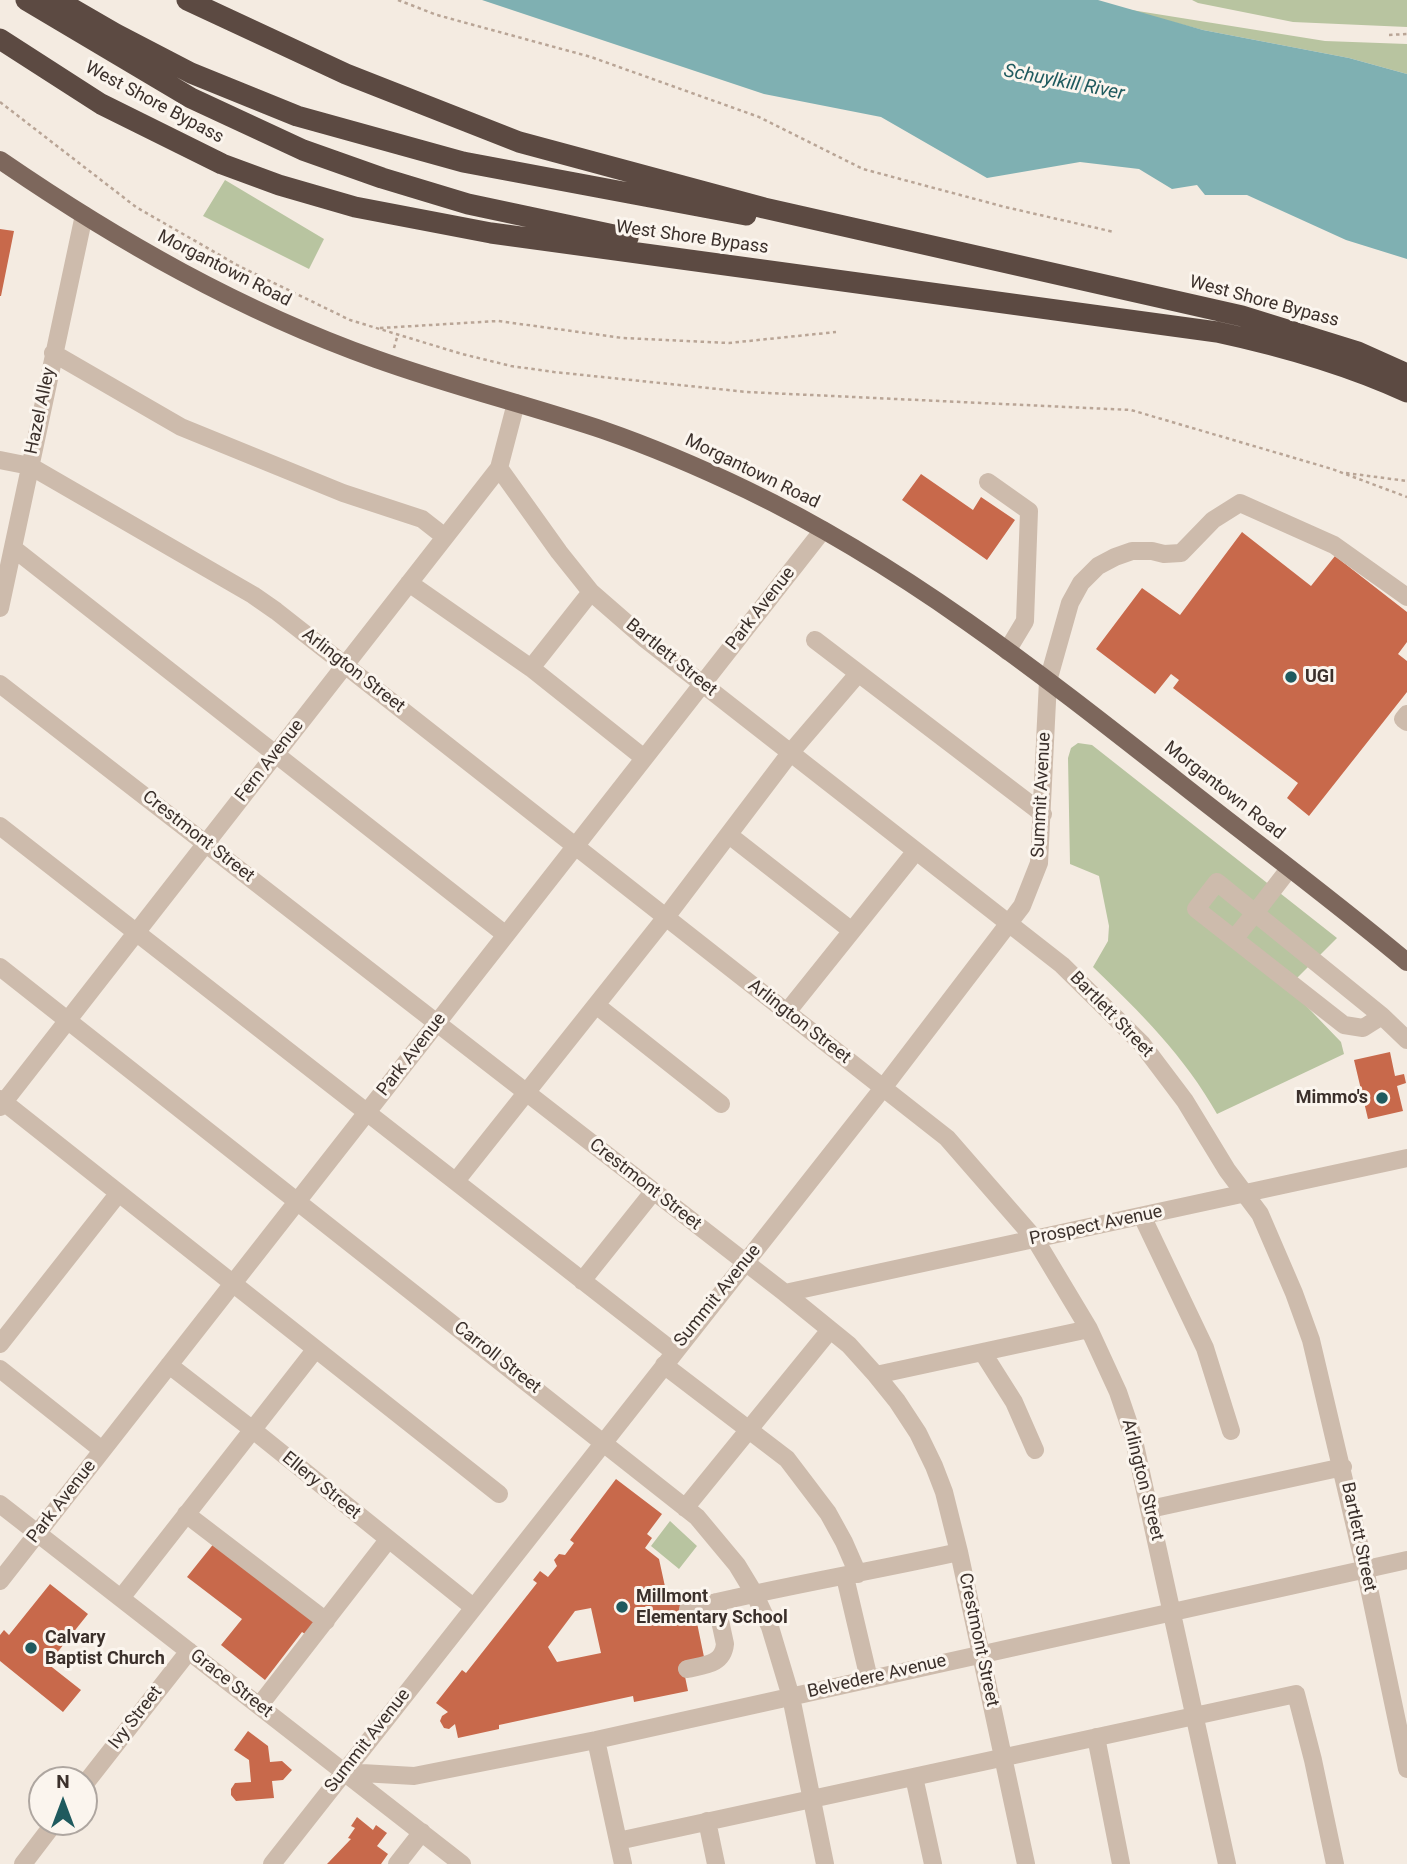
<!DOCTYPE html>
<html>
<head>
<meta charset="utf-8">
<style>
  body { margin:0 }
  #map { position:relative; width:1407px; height:1864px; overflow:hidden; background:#f4ebe1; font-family:Roboto,sans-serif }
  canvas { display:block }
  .north { position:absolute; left:28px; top:1766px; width:70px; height:70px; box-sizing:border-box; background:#fbf5ee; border:2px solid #aea6a0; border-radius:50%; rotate:0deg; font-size:19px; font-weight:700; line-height:28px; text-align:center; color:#3b302b }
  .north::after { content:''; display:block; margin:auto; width:24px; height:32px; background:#1f5a5e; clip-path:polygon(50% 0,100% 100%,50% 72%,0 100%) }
</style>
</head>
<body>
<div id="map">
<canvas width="1407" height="1864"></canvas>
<div class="north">N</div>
</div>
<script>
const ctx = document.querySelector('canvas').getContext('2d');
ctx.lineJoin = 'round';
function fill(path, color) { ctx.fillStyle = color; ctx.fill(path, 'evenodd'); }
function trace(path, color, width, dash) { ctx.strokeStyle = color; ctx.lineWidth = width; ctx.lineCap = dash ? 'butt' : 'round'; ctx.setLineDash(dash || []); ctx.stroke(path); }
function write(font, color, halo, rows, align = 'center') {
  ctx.font = font + ' Roboto,sans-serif'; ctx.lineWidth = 6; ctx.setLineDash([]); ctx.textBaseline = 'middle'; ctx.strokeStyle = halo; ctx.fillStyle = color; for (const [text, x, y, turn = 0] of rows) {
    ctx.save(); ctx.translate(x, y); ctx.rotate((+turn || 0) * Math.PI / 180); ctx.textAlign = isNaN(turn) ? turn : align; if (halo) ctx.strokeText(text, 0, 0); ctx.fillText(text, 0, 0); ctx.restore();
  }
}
const green = new Path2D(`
  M 1192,0 L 1407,0 L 1407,27 L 1293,22 L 1198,3 Z
  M 1119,8 L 1325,41 L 1407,44 L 1407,74 L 1349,58 L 1203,30 Z
  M 225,180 L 324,239 L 309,269 L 203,216 Z
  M 1078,743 L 1092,745 L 1337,938 L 1288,987 L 1341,1042 L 1344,1054 L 1217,1114 C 1185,1057 1140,1012 1093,967 L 1108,941 L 1109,926 L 1099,876 L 1070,864 L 1068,758 L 1071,748 Z
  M 670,1521 L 697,1546 L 679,1569 L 651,1546 Z`);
const water = new Path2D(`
  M 482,0 L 1098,0 L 1203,30 L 1349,58 L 1407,74 L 1407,259 L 1346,240 L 1247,195 L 1205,195 L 1197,185 L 1172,189 L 1139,169 L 1080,162 L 987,178 L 881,117 L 764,94 Z`);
const building = new Path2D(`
  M 0,229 L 14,231 L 1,296 L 0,296 Z
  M 921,474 L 973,510 L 981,497 L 1015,520 L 987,560 L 902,500 Z
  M 1242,532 L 1311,586 L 1335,556 L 1407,612 L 1407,642 L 1398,654 L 1407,661 L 1407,692 L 1309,816 L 1287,798 L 1298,783 L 1173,688 L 1179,680 L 1171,674 L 1155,694 L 1096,649 L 1142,588 L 1180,615 Z
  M 1390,1052 L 1395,1076 L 1404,1074 L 1406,1083 L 1397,1086 L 1403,1111 L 1368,1119 L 1354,1060 Z
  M 616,1479 L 662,1514 L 647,1534 L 652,1538 L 645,1548 L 659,1559 L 669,1605 L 682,1602 L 686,1620 L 696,1618 L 704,1657 L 682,1662 L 688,1691 L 634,1702 L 633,1696 L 499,1725 L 499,1729 L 458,1738 L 455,1724 L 449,1729 L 444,1728 L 440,1721 L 442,1716 L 448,1712 L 436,1703 L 462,1670 L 466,1673 L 537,1583 L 533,1580 L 540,1571 L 548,1577 L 557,1566 L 554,1560 L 559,1554 L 565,1555 L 574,1543 L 570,1540 ZM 591,1608 L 601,1653 L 557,1662 L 548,1647 L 575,1611 Z
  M 215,1542 L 320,1621 L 308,1636 L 302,1632 L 265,1680 L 221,1645 L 242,1619 L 187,1577 Z
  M 50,1584 L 88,1614 L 48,1664 L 81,1690 L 63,1712 L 0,1661 L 0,1635 L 4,1630 L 9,1635 Z
  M 248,1731 L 268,1746 L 270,1762 L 282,1761 L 292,1770 L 283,1780 L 272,1781 L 274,1798 L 236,1801 L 231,1795 L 231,1789 L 235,1783 L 251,1782 L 249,1760 L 234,1750 Z
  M 357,1817 L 373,1830 L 376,1825 L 387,1833 L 377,1846 L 388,1854 L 381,1864 L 327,1864 L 351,1839 L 348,1838 L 355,1828 L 351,1826 Z`);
const path = new Path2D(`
  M 398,0 L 437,15 L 591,57 L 759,117 L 863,169 L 1005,207 L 1114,232
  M 1389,35 L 1407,34
  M 0,102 L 136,207 L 237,265 L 350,320 L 462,354 L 511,366 L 554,372 L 747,392 L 1131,410 L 1332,469 L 1407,497
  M 380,328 L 498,321 L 623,338 L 729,343 L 836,332
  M 394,348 L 398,334
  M 1346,473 L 1407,481`);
const minor = new Path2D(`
  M 53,353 L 181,427 L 343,493 L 422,519 L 445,537
  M 0,460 L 30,466 L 253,595 L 276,611 L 947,1138 L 1035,1239 L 1089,1329 L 1118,1392 L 1133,1436 L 1227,1864
  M 499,468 L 559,552 L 591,592 L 645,639 L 1062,965 L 1142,1044 L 1185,1101 L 1227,1170 L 1260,1214 L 1294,1293 L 1311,1340 L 1365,1569 L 1407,1769
  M 988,482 L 1029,511 L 1025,621 L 1007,651
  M 13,548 L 506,935
  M 409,583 L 531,668 L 644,758
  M 0,608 L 84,215
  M 815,640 L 1043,814
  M 531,668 L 591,592
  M 0,684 L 785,1293 L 849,1345 L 876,1375 L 897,1401 L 918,1433 L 934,1466 L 944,1492 L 959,1552 L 1026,1864
  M 1407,714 L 1403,719 L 1407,722
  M 0,826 L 674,1352
  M 729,835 L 852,931
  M 1234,939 L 1255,913 L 1382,1016 L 1363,1028 L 1344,1025 L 1196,909 L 1217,882 L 1255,913 L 1289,869
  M 0,967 L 697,1517 L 737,1565 L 754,1593 L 770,1627 L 791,1697 L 825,1864
  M 596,1005 L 721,1104
  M 787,1012 L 916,851
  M 1382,1016 L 1407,1040
  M 0,1099 L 499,1494
  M 0,1107 L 499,468 L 516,403
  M 456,1181 L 666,917 L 791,752 L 857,675
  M 1142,1216 L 1205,1348 L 1231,1431
  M 582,1281 L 653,1192
  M 785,1293 L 1407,1158
  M 0,1344 L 118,1194
  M 983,1353 L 1014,1402 L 1035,1450
  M 169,1365 L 253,1430 L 473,1607
  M 664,1365 L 787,1459 L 828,1513 L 844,1542 L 858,1574
  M 0,1369 L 102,1450
  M 876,1375 L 1089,1329
  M 0,1504 L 462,1864
  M 685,1508 L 830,1330
  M 1150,1509 L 1343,1467
  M 186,1514 L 326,1621
  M 845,1577 L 869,1679
  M 0,1581 L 823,530
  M 121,1598 L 315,1350
  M 688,1609 C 777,1587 869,1572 959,1552
  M 687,1669 C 704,1665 723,1665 725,1644 L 716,1602
  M 259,1706 L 388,1540
  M 1096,1737 L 1121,1864
  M 596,1740 L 623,1864
  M 344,1772 L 414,1776 L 596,1740 L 1407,1560
  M 914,1777 L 933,1864
  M 84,1785 L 189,1651
  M 707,1821 L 716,1864
  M 618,1841 L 1296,1694 L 1313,1760 L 1335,1864
  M 23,1864 L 55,1822
  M 272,1864 L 883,1088 L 1022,906 L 1039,863 L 1048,681 L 1070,603 L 1081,583 L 1098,566 L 1115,557 L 1132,551 L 1152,551 L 1164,554 L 1181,553 L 1213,520 L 1240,503 L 1334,545 L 1407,597
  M 397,1864 L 422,1832`);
const major = new Path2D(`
  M 0,160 C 118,241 241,311 376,359 C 451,386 528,405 603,430 C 652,447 701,468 747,490 C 903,565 1040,673 1175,779 C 1252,840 1332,899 1407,962`);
const highway = new Path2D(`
  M 26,0 L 191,98 L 303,150 L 382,178 L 468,204 L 628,238
  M 57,0 L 116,34 L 191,73 L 297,116 L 463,162 L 746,215
  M 187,0 L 346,74 L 519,142 L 764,208 L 1242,316 L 1358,352 L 1407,374
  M 0,39 L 101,104 L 222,164 L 279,185 L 355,207 L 491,233 L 1217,332 C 1282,346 1346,364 1407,392`);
const markers = [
  [1291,677,7,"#1f5a5e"],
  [1382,1098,7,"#1f5a5e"],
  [622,1607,7,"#1f5a5e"],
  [31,1648,7,"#1f5a5e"]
];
const streetNames = [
  ["West Shore Bypass",154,103,28],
  ["West Shore Bypass",692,238,8],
  ["Morgantown Road",224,269,27],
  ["West Shore Bypass",1264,302,15],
  ["Hazel Alley",41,411,-78],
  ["Morgantown Road",752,472,26],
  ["Park Avenue",761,609,-52],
  ["Bartlett Street",671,658,39],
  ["Arlington Street",353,671,38],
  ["Fern Avenue",270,761,-52],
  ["Morgantown Road",1224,791,38],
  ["Summit Avenue",1042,795,-87],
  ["Crestmont Street",198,837,38],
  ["Bartlett Street",1111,1015,46],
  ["Arlington Street",799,1022,38],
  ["Park Avenue",412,1055,-52],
  ["Crestmont Street",645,1185,38],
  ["Prospect Avenue",1096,1226,-12],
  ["Summit Avenue",718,1296,-51],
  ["Carroll Street",497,1358,38],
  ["Arlington Street",1142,1480,76],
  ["Ellery Street",321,1486,39],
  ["Park Avenue",62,1502,-52],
  ["Bartlett Street",1358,1537,78],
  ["Crestmont Street",978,1640,78],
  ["Belvedere Avenue",877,1677,-13],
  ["Grace Street",231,1684,38],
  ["Ivy Street",136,1718,-52],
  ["Summit Avenue",368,1741,-52]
];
const poiNames = [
  ["UGI",1305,677],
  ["Mimmo's",1368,1098,"right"],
  ["Millmont",636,1597],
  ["Elementary School",636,1618],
  ["Calvary",45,1638],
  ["Baptist Church",45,1659]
];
const waterNames = [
  ["Schuylkill River",1064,83,11]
];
fill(green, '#b8c4a0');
fill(water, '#7fb0b2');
fill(building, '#c8694b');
trace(path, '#b9a596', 2.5, [3.5, 3.5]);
trace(minor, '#cdbbac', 18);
trace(major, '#7d675c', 18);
trace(highway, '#5c4a42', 21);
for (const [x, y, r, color] of markers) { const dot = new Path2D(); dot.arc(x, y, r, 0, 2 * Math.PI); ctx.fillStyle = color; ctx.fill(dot); trace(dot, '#fbf5ee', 2.5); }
write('18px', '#3b302b', '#fbf5ee', streetNames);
write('bold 18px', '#3b302b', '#fbf5ee', poiNames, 'left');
write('italic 19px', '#1f5a5e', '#fbf5ee', waterNames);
</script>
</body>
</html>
